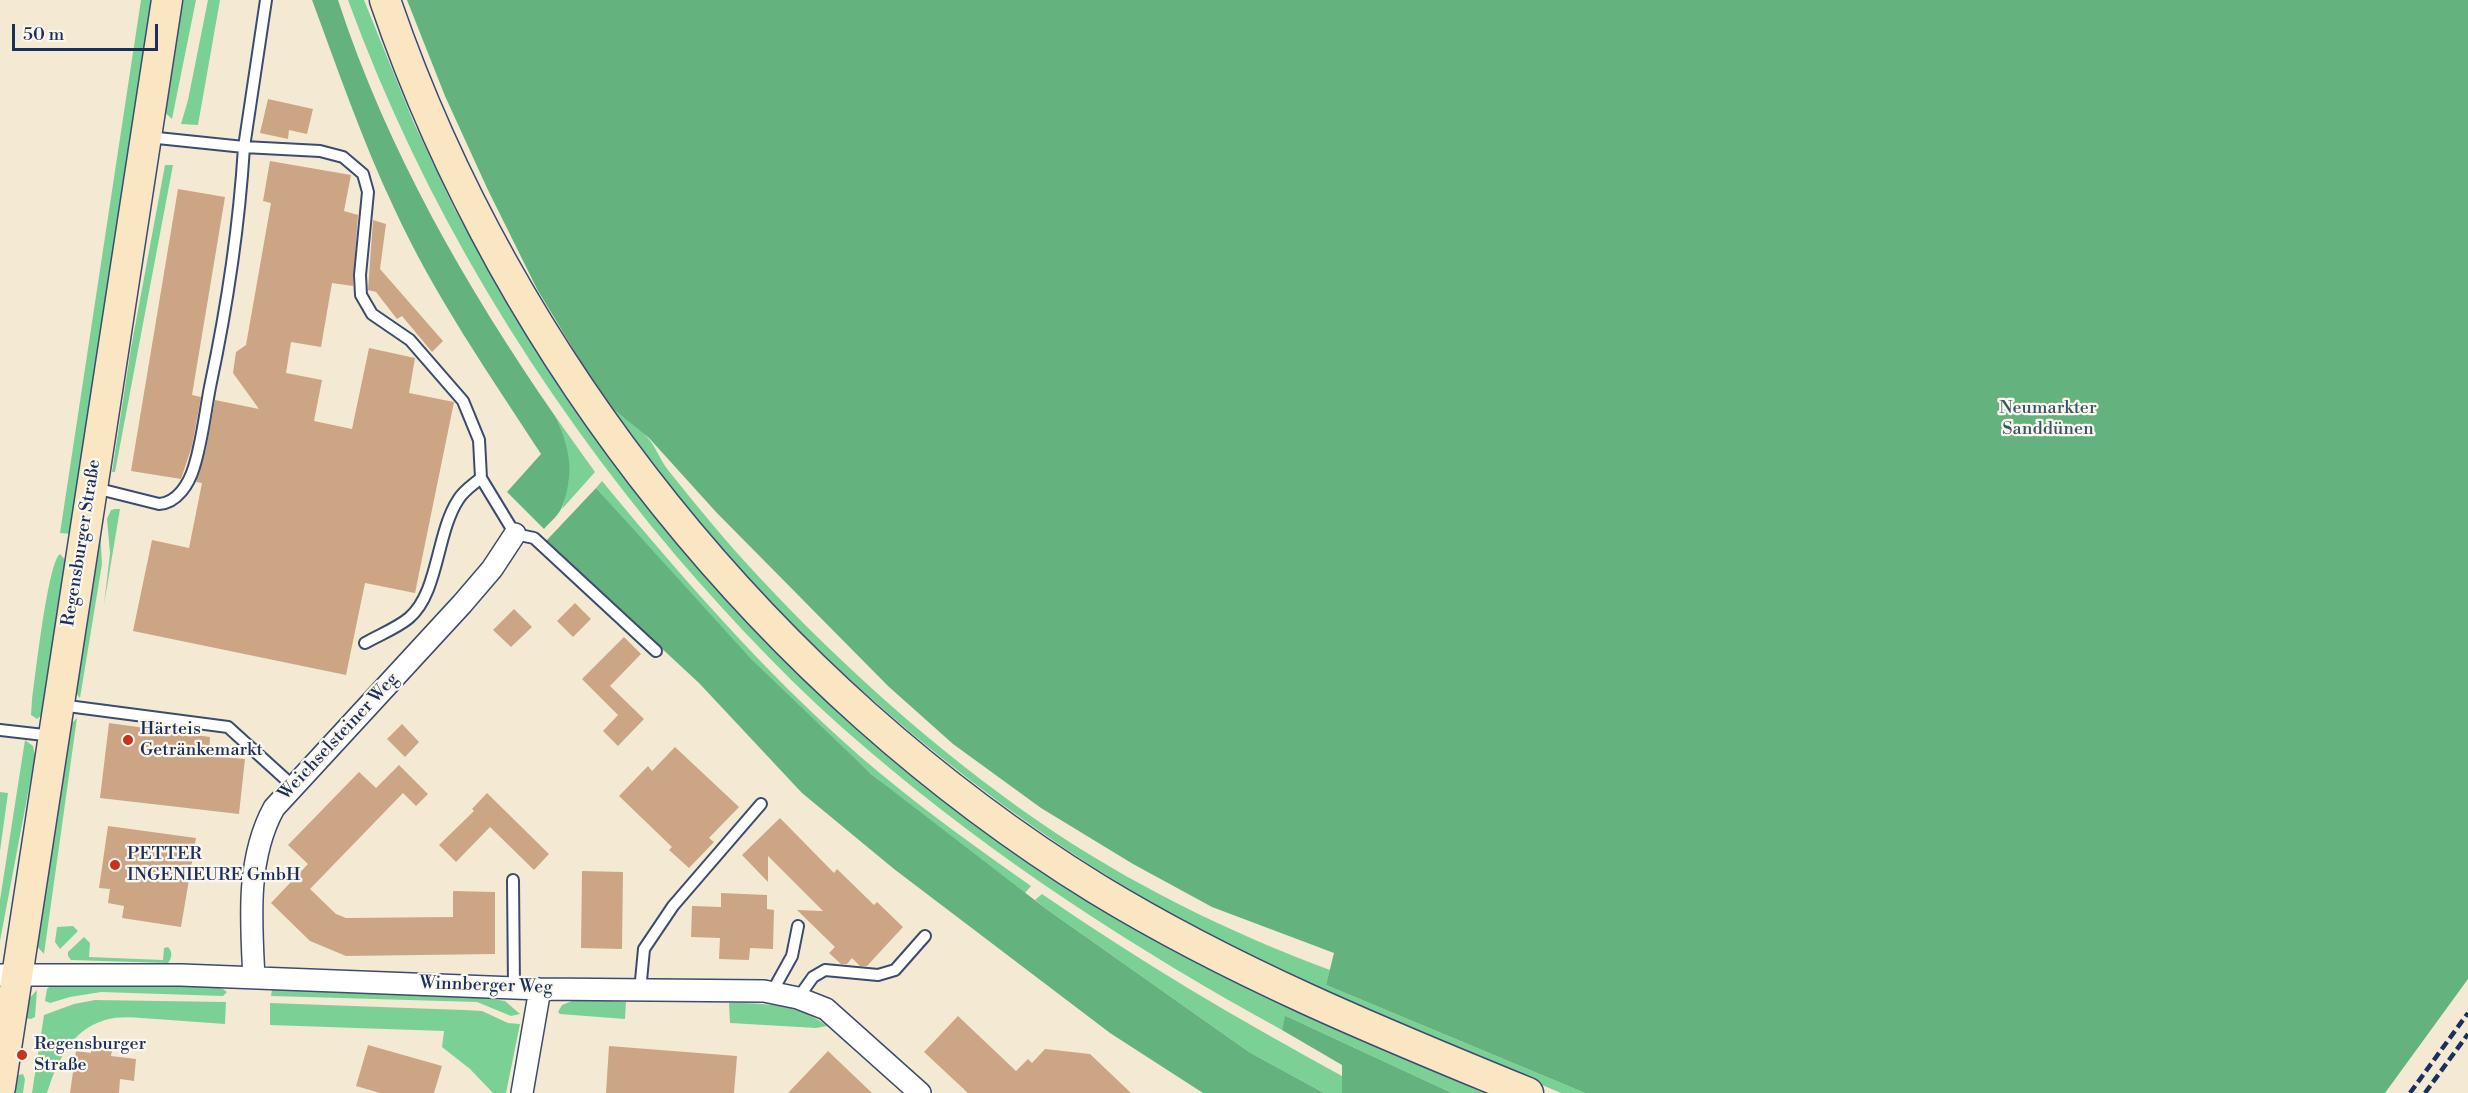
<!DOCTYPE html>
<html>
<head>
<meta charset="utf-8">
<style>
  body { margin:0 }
  #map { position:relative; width:2468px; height:1093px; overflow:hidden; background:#f4ead3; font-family:"Libre Bodoni",serif }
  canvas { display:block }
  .scale { position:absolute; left:12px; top:24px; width:146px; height:27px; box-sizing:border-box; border:3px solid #1b2f5e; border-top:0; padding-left:8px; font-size:18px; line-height:21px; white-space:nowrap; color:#1b2f5e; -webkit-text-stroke:4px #fbf7ec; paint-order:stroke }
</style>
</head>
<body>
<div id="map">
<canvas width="2468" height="1093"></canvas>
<div class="scale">50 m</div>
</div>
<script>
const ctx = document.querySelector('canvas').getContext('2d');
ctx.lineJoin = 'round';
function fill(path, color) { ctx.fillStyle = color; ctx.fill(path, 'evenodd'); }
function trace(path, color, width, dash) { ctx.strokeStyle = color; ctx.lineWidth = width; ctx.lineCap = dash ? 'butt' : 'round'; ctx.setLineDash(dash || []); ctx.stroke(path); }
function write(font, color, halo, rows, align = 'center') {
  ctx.font = font + ' "Libre Bodoni",serif'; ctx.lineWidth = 4.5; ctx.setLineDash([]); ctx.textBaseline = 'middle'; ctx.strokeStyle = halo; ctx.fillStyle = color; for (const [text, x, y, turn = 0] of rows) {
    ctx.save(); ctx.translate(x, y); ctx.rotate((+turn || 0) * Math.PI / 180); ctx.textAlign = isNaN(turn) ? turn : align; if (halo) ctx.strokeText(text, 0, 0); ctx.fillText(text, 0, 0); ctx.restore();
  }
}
const green = new Path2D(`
  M 141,0 L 153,0 L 72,534 L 60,533 Z
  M 178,0 L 196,0 L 172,119 L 163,111 Z
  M 208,0 L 220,0 L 198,125 L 181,124 L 188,100 Z
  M 348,0 L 364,0 L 413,121 L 454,208 L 512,312 L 573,407 L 619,472 L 715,586 L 781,656 L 827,699 L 950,803 L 1489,1093 L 1452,1093 L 1286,1016 L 1282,1030 C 1136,950 994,858 868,750 C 799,692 736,625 677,557 C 536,390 423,205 348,0 Z
  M 165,165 L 173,165 L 115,472 L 112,472 L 131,348 Z
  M 605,402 C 619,413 636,424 648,438 C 656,447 660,460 668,470 C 697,506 727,543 759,577 C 843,667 937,751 1038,821 C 1128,883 1228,932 1330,970 L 1326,985 L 1585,1093 L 1561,1093 C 1438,1041 1311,992 1194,927 C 1016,829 856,699 720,549 C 679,503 643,451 605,402 Z
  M 555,416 L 595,472 L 562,509 L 569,479 Z
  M 602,481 C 688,585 778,688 881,774 C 929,814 980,850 1031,886 L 1025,893 C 973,853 920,815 870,773 C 769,688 683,586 596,488 Z
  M 115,509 L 120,509 L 104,605 L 110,553 L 107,519 L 111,510 Z
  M 100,526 L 102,564 L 80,698 L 75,692 Z
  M 60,554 L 67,562 L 42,715 L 37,719 L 31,715 L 32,700 C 35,679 48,561 60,554 Z
  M 77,718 L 44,954 L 36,945 L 69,726 Z
  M 25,740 L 33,746 L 35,756 L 0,941 L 0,900 Z
  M 0,792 L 8,793 L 0,851 Z
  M 1042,894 C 1139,961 1239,1020 1342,1076 L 1342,1093 L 1324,1093 L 1249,1052 L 1045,908 L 1035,900 Z
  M 73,926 L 78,931 L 60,949 L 55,942 L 57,927 Z
  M 84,937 L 90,943 L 89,957 L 163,960 L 164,948 L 168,947 C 173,952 172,958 168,963 L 71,960 L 68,956 L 68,952 Z
  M 52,984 L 215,987 L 223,989 L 227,992 L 223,996 L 101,992 L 70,997 L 50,1003 L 45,1001 L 47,989 Z
  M 272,989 L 474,996 L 505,1001 L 520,1014 L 511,1016 L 477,1002 L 271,996 Z
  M 37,990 L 35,1017 L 31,1019 L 24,1018 L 27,1001 Z
  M 577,999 L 626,1002 L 625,1019 L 560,1014 L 558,1012 L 562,1005 Z
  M 95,1000 L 226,1002 L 225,1024 C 202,1022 179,1021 156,1019 C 140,1018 121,1015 105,1020 C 71,1030 57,1062 47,1093 L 32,1093 L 44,1015 L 74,1004 Z
  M 270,1003 L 464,1010 L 482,1011 L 508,1023 L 520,1024 L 506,1093 L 493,1093 L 470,1069 L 442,1047 L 444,1031 L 270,1025 Z
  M 729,1003 C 763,1003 799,1004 827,1026 L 816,1028 L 730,1023 Z
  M 23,1074 L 25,1079 L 23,1093 L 12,1093 L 14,1076 Z`);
const forest = new Path2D(`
  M 312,0 L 338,0 C 387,150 466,287 555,416 C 570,447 575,474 562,507 C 559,515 550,522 544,529 L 507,492 L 541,454 C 489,374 434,295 394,208 C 362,140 338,70 312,0 Z
  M 407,0 L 2468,0 L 2468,979 L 2385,1093 L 1585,1093 L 1326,985 L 1334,953 L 1212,907 L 1133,864 L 1041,808 L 953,744 L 888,686 L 716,512 L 649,438 L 605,402 L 537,289 L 487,188 L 445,96 Z
  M 596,488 L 751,659 L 871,774 L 1045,908 L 1249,1052 L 1324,1093 L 1203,1093 L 1110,1033 L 894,869 L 802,793 L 699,683 L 546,541 Z
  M 1285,1016 L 1286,1016 L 1452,1093 L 1342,1093 L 1342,1065 L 1282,1030 Z`);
const building = new Path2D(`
  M 268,99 L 313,109 L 307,134 L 289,130 L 288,139 L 260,133 Z
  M 270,161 L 351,175 L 344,211 L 358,215 L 353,286 L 332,283 L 321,347 L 291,342 L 286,373 L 322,380 L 314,421 L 352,429 L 369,348 L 415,358 L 409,393 L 454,402 L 415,593 L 365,583 L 346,675 L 133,631 L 152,540 L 189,548 L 202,483 L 196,482 L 206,449 L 215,400 L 259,409 L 233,373 L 236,352 L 246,345 L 271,203 L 263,201 Z
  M 178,189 L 225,197 L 192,395 L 201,397 L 192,446 L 181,479 L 131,471 Z
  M 373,220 L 386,224 L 380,269 L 443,341 L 432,352 L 402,316 L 397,319 L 376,292 L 368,290 Z
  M 575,603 L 591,619 L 573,637 L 557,621 Z
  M 514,609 L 532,627 L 511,647 L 493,630 Z
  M 624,637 L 641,654 L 610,686 L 644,719 L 618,746 L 603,731 L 618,715 L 582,679 Z
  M 109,723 L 210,737 L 209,756 L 245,759 L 239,814 L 100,798 Z
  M 402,724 L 419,742 L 405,757 L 387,739 Z
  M 675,747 L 739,807 L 709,838 L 714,842 L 689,868 L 669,850 L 672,847 L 619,796 L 648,766 L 652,771 Z
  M 399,765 L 428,794 L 416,806 L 403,793 L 310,889 L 336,914 L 346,918 L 453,917 L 453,891 L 495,892 L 495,954 L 346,956 L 310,941 L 271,903 L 308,864 L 288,845 L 359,772 L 376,788 Z
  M 487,793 L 549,854 L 534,870 L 490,827 L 456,862 L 439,845 L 474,811 L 472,809 Z
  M 780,818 L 834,873 L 837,869 L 874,905 L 877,902 L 903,927 L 867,966 L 860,966 L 852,958 L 847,964 L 841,964 L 829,953 L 835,947 L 797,910 L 823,911 L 768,856 L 768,882 L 742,855 Z
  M 108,826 L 196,838 L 181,927 L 122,918 L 124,906 L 108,903 L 110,889 L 99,888 Z
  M 582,871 L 623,872 L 622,949 L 581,948 Z
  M 721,893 L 767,895 L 767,909 L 774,910 L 773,949 L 750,948 L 749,960 L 719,959 L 720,938 L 691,937 L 692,906 L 721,907 Z
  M 958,1016 L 1016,1071 L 1028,1059 L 1032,1063 L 1045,1049 L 1090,1054 L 1131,1093 L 968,1093 L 924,1052 Z
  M 368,1045 L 442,1066 L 434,1093 L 380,1093 L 356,1086 Z
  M 609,1046 L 737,1056 L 734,1093 L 606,1093 Z
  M 91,1049 L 112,1051 L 111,1056 L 136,1059 L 134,1081 L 120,1079 L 119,1093 L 70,1093 L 76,1051 L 91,1053 Z
  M 828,1051 L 872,1093 L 788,1093 Z`);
const service = new Path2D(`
  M 148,137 L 244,147 L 266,0
  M 95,488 L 159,504 C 177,503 189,484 194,467 C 202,442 205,413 210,387 C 227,307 239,229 244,147 L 320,151 L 343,157 L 363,174 L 368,192 L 360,275 L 361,295 L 372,314 L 410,340 L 463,401 L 479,440 L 481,478 L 515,534 L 534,538 L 656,651
  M 365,643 C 379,635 397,628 409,618 C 439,592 436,534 458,500 C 463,491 474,484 481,478
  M 60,705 L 228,727 L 293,786
  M 0,730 L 53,736
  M 513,880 L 514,987
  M 640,991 L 644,949 L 673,906 L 761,804
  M 772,992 L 792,956 L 798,926
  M 798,998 L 813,977 L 825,970 L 878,975 L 895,970 L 925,936`);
const minor = new Path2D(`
  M 0,975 L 181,975 L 540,989 L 764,991 L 798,998 L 826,1009 L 920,1093
  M 254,978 C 251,921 246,859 274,808 L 462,604 L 492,569 L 515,534
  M 522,1093 L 540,989`);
const secondary = new Path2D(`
  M 385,0 C 508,362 772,688 1097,889 C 1233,972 1381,1033 1528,1093
  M 0,1087 L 167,0`);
const rail = new Path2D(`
  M 2410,1093 L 2468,1013
  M 2425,1093 L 2468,1034`);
const markers = [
  [128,740,6,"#c8321e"],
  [115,865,6,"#c8321e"],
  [22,1055,6,"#c8321e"]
];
const parkNames = [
  ["Neumarkter",2048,409],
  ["Sanddünen",2048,430]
];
const streetNames = [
  ["Regensburger Straße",82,543,-81],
  ["Weichselsteiner Weg",339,737,-47],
  ["Winnberger Weg",486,986,2]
];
const poiNames = [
  ["Härteis",140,730],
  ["Getränkemarkt",140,751],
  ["PETTER",127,855],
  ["INGENIEURE GmbH",127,876],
  ["Regensburger",34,1045],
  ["Straße",34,1066]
];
fill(green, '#7bd195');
fill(forest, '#64b37e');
fill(building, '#cca584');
trace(service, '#3c4b70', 14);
trace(minor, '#3c4b70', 24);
trace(secondary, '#3c4b70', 33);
trace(service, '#fff', 10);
trace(minor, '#fff', 21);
trace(secondary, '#fbe6c4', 30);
trace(rail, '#1b2f5e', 4.5, [9, 4.5]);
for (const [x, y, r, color] of markers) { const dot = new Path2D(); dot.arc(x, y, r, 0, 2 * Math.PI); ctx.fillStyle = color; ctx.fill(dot); trace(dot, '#fbf7ec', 2); }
write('18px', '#33586c', '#fbf7ec', parkNames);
write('18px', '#1b2f5e', '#fbf7ec', streetNames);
write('18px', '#1b2f5e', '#fbf7ec', poiNames, 'left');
</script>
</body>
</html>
